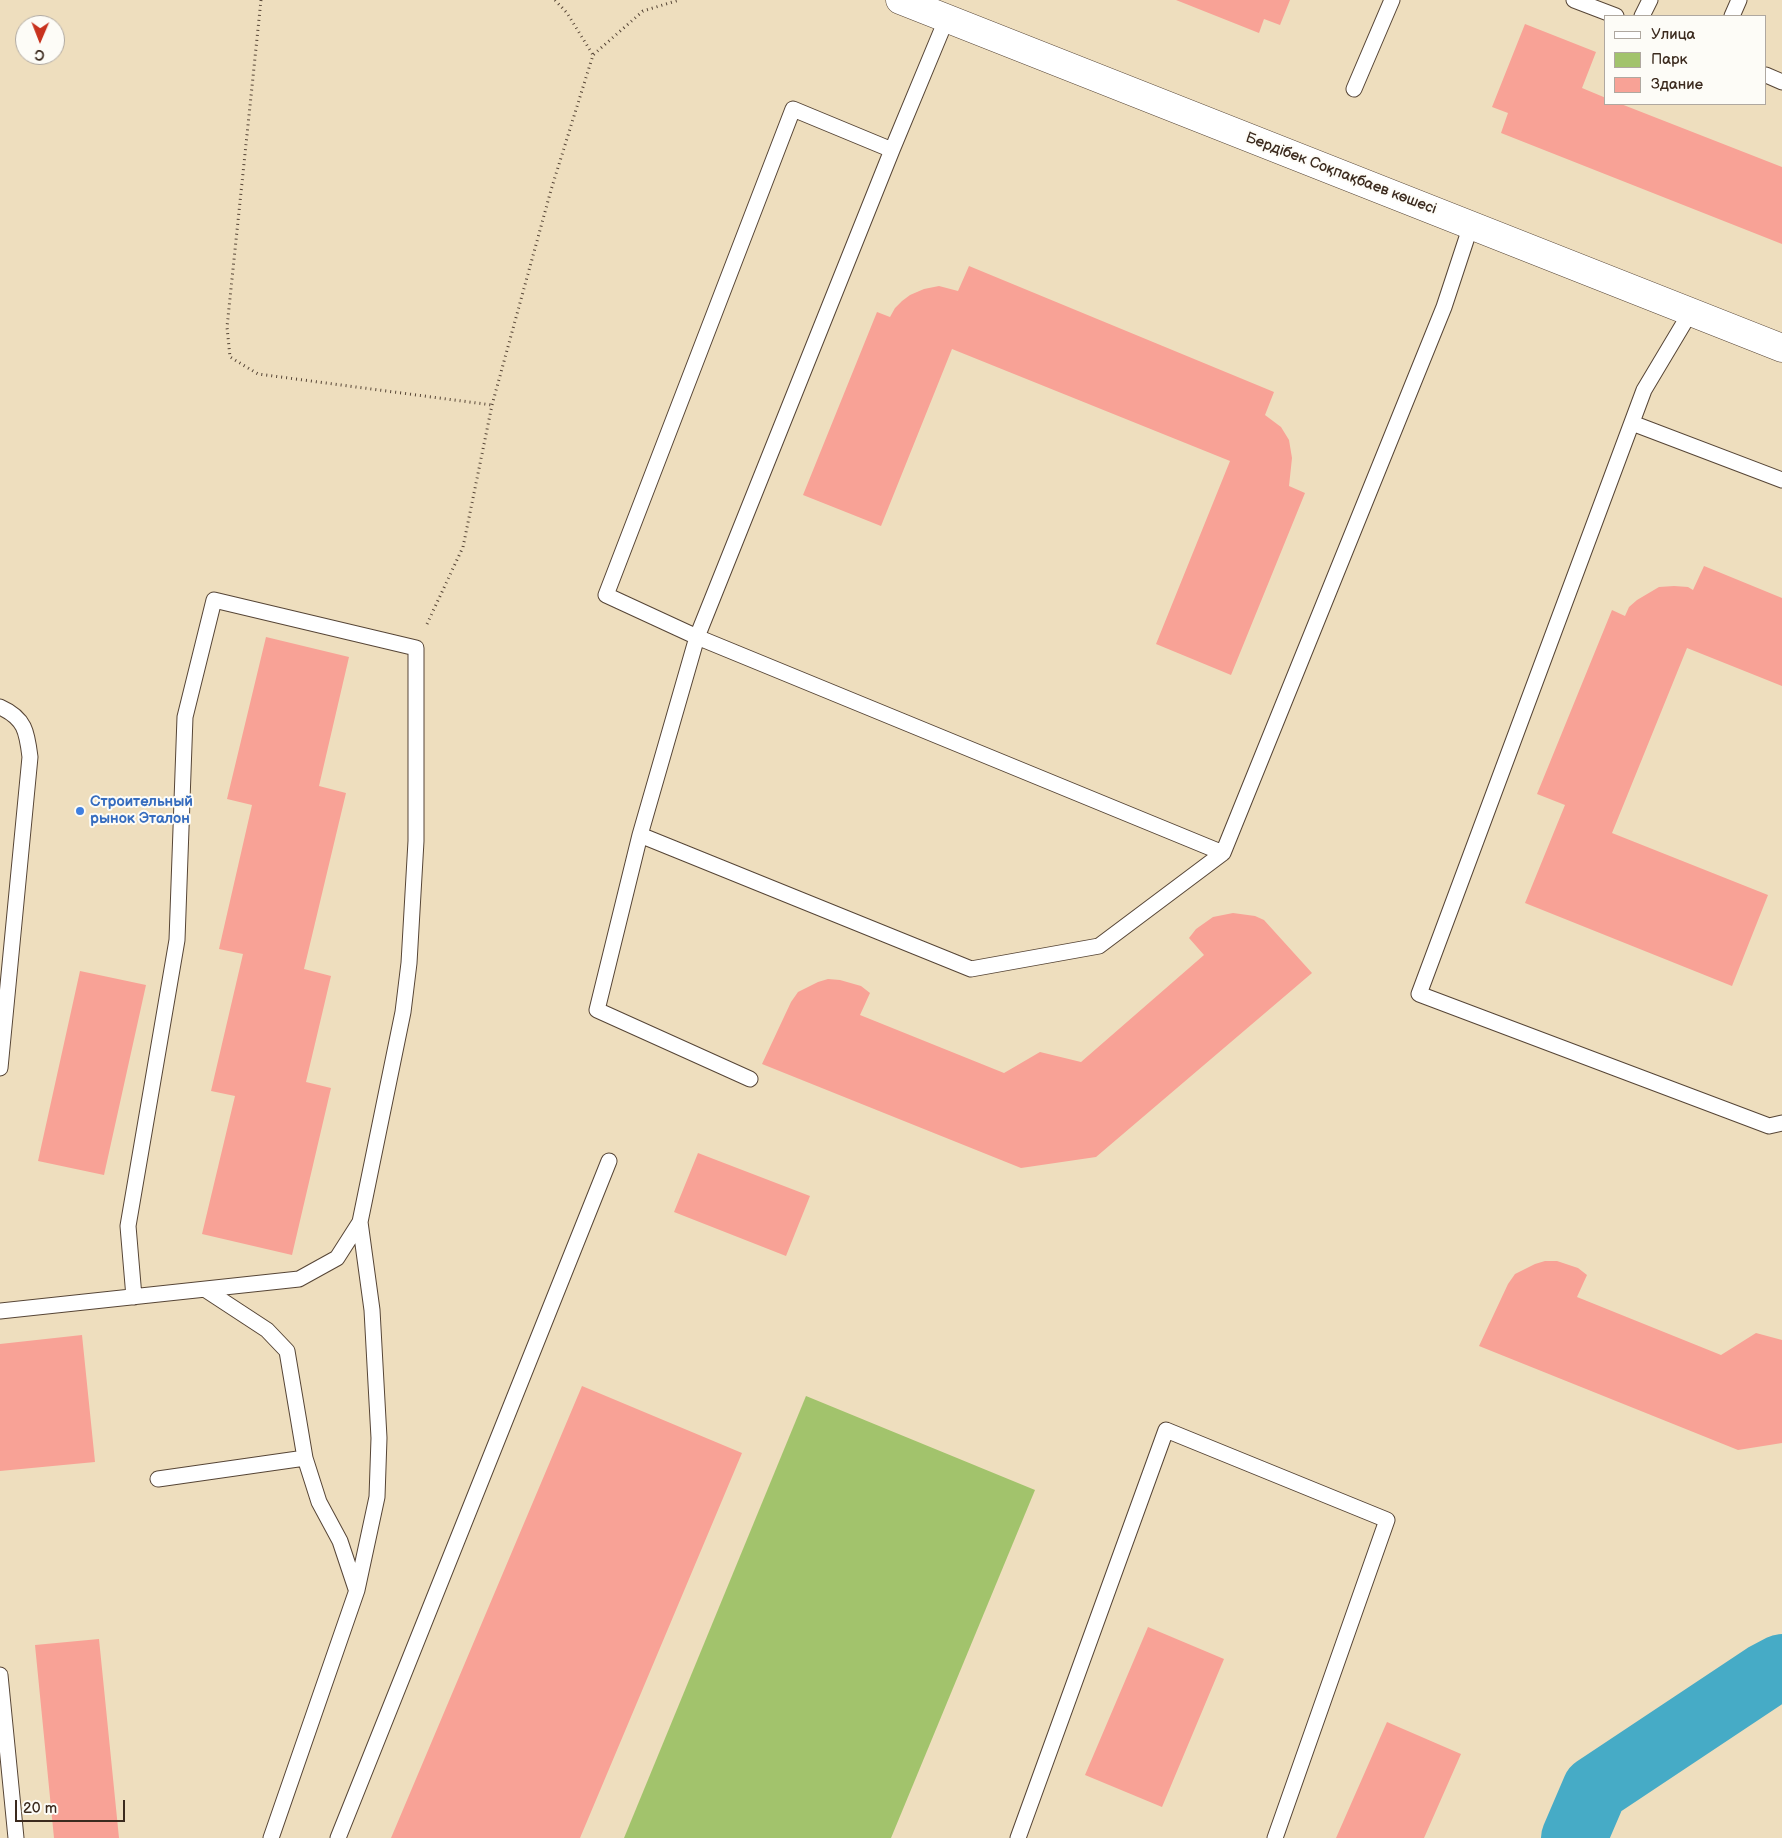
<!DOCTYPE html>
<html>
<head>
<meta charset="utf-8">
<style>
  body { margin:0 }
  #map { position:relative; width:1782px; height:1838px; overflow:hidden; background:#eedebe; font-family:"Balsamiq Sans",sans-serif }
  canvas { display:block }
  .legend { position:absolute; left:1604px; top:15px; width:162px; height:90px; box-sizing:border-box; background:#fdfcf7; border:1px solid #afa8a0; margin:0; padding:6px 9px; list-style:none; font-size:15px; color:#3b2a1e }
  .legend li { display:flex; align-items:center; gap:10px; height:25px }
  .legend b { width:25px; border:1px solid #afa8a0 }
  .north { position:absolute; left:15px; top:15px; width:50px; height:50px; box-sizing:border-box; background:#fdfcf7; border:1px solid #afa8a0; border-radius:50%; rotate:181deg; font-size:14px; font-weight:700; line-height:20px; text-align:center; color:#3b2a1e }
  .north::after { content:''; display:block; margin:auto; width:18px; height:22px; background:#c8321e; clip-path:polygon(50% 0,100% 100%,50% 72%,0 100%) }
  .scale { position:absolute; left:15px; top:1800px; width:110px; height:22px; box-sizing:border-box; border:2px solid #3b2a1e; border-top:0; padding-left:6px; font-size:15px; line-height:18px; white-space:nowrap; color:#3b2a1e; -webkit-text-stroke:4px #fdfcf7; paint-order:stroke }
</style>
</head>
<body>
<div id="map">
<canvas width="1782" height="1838"></canvas>
<ul class="legend">
<li><b style="height:6px;background:#fff"></b>Улица</li>
<li><b style="height:14px;background:#a2c36c"></b>Парк</li>
<li><b style="height:14px;background:#f8a296"></b>Здание</li>
</ul>
<div class="north">С</div>
<div class="scale">20 m</div>
</div>
<script>
const ctx = document.querySelector('canvas').getContext('2d');
ctx.lineJoin = 'round';
function fill(path, color) { ctx.fillStyle = color; ctx.fill(path, 'evenodd'); }
function trace(path, color, width, dash) { ctx.strokeStyle = color; ctx.lineWidth = width; ctx.lineCap = dash ? 'butt' : 'round'; ctx.setLineDash(dash || []); ctx.stroke(path); }
function write(font, color, halo, rows, align = 'center') {
  ctx.font = font + ' "Balsamiq Sans",sans-serif'; ctx.lineWidth = 4; ctx.setLineDash([]); ctx.textBaseline = 'middle'; ctx.strokeStyle = halo; ctx.fillStyle = color; for (const [text, x, y, turn = 0] of rows) {
    ctx.save(); ctx.translate(x, y); ctx.rotate((+turn || 0) * Math.PI / 180); ctx.textAlign = isNaN(turn) ? turn : align; if (halo) ctx.strokeText(text, 0, 0); ctx.fillText(text, 0, 0); ctx.restore();
  }
}
const green = new Path2D(`
  M 806,1396 L 1035,1490 L 891,1838 L 624,1838 Z`);
const river = new Path2D(`
  M 1574,1838 L 1595,1789 L 1765,1676 L 1782,1667`);
const building = new Path2D(`
  M 1176,0 L 1290,0 L 1280,25 L 1264,19 L 1259,33 Z
  M 1525,24 L 1596,52 L 1582,88 L 1606,98 L 1606,104 L 1621,104 L 1782,167 L 1782,244 L 1501,133 L 1508,113 L 1492,107 Z
  M 969,266 L 1274,392 L 1265,415 L 1281,427 L 1289,440 L 1292,458 L 1289,486 L 1305,493 L 1231,675 L 1156,644 L 1230,461 L 952,349 L 881,526 L 803,495 L 877,312 L 890,317 L 895,308 L 902,301 L 910,295 L 924,289 L 939,286 L 958,291 Z
  M 1704,566 L 1782,598 L 1782,686 L 1687,648 L 1612,833 L 1768,895 L 1732,986 L 1525,903 L 1565,805 L 1537,794 L 1612,610 L 1625,616 L 1629,607 L 1637,600 L 1659,587 L 1674,586 L 1688,587 L 1693,590 Z
  M 266,637 L 349,657 L 319,786 L 346,793 L 304,969 L 331,976 L 306,1082 L 331,1088 L 292,1255 L 202,1234 L 235,1096 L 211,1091 L 243,954 L 219,949 L 252,805 L 227,799 Z
  M 1233,913 L 1255,916 L 1264,920 L 1312,973 L 1096,1157 L 1021,1168 L 762,1064 L 791,1002 L 798,992 L 818,982 L 828,979 L 840,980 L 861,986 L 870,993 L 860,1015 L 1004,1073 L 1040,1052 L 1081,1062 L 1204,955 L 1189,938 L 1196,929 L 1213,917 Z
  M 80,971 L 146,985 L 104,1175 L 38,1161 Z
  M 698,1153 L 810,1196 L 786,1256 L 674,1212 Z
  M 1545,1261 L 1557,1261 L 1578,1268 L 1587,1275 L 1577,1297 L 1721,1355 L 1756,1333 L 1782,1340 L 1782,1443 L 1738,1450 L 1479,1346 L 1508,1284 L 1515,1274 L 1535,1264 Z
  M 82,1335 L 95,1462 L 0,1471 L 0,1344 Z
  M 582,1386 L 742,1453 L 580,1838 L 391,1838 Z
  M 1148,1627 L 1224,1659 L 1162,1807 L 1085,1775 Z
  M 99,1639 L 119,1838 L 54,1838 L 35,1645 Z
  M 1387,1722 L 1461,1754 L 1424,1838 L 1336,1838 Z`);
const path = new Path2D(`
  M 261,0 L 227,327 L 230,357 L 258,374 L 492,405
  M 555,0 L 567,13 L 593,55
  M 427,624 L 463,547 L 492,405 L 551,190 L 593,55 L 643,11 L 679,0`);
const service = new Path2D(`
  M 1574,0 L 1616,16
  M 1642,16 L 1650,0
  M 1732,16 L 1739,0
  M 1766,75 L 1782,82
  M 1354,89 L 1392,0
  M 892,150 L 793,109 L 606,595 L 697,637 L 892,150 L 946,20
  M 1690,313 L 1644,390 L 1419,994 L 1769,1126 L 1782,1123
  M 1632,423 L 1782,480
  M 0,707 C 25,718 27,732 30,757 L 0,1068
  M 640,835 L 597,1010 L 750,1079
  M 1223,853 L 1099,946 L 971,969 L 640,835 L 697,637 L 1223,853 L 1444,307 L 1471,225
  M 206,1290 L 267,1330 L 287,1351 L 305,1458 L 319,1502 L 340,1541 L 356,1589
  M 0,1311 L 299,1279 L 337,1258 L 360,1222 L 403,1012 L 409,963 L 416,841 L 416,648 L 214,600 L 185,717 L 177,940 L 128,1226 L 134,1297
  M 158,1479 L 305,1458
  M 0,1675 L 16,1838
  M 271,1838 L 357,1590 L 377,1497 L 379,1438 L 372,1310 L 360,1222
  M 338,1838 L 609,1161
  M 1018,1838 L 1166,1430 L 1387,1520 L 1275,1838`);
const minor = new Path2D(`
  M 900,0 L 1782,348`);
const markers = [
  [80,811,5,"#3f7fe0"]
];
const streetNames = [
  ["Бердібек Соқпақбаев көшесі",1341,174,21]
];
const shopNames = [
  ["Строительный",90,802],
  ["рынок Эталон",90,819]
];
fill(green, '#a2c36c');
trace(river, '#46abc6', 66);
fill(building, '#f8a296');
trace(service, '#564536', 17);
trace(minor, '#564536', 29);
trace(path, '#564536', 3, [1, 4]);
trace(service, '#fff', 15);
trace(minor, '#fff', 28);
for (const [x, y, r, color] of markers) { const dot = new Path2D(); dot.arc(x, y, r, 0, 2 * Math.PI); ctx.fillStyle = color; ctx.fill(dot); trace(dot, '#fdfcf7', 2); }
write('15px', '#3b2a1e', '#fdfcf7', streetNames);
write('bold 15px', '#366cbe', '#fdfcf7', shopNames, 'left');
</script>
</body>
</html>
